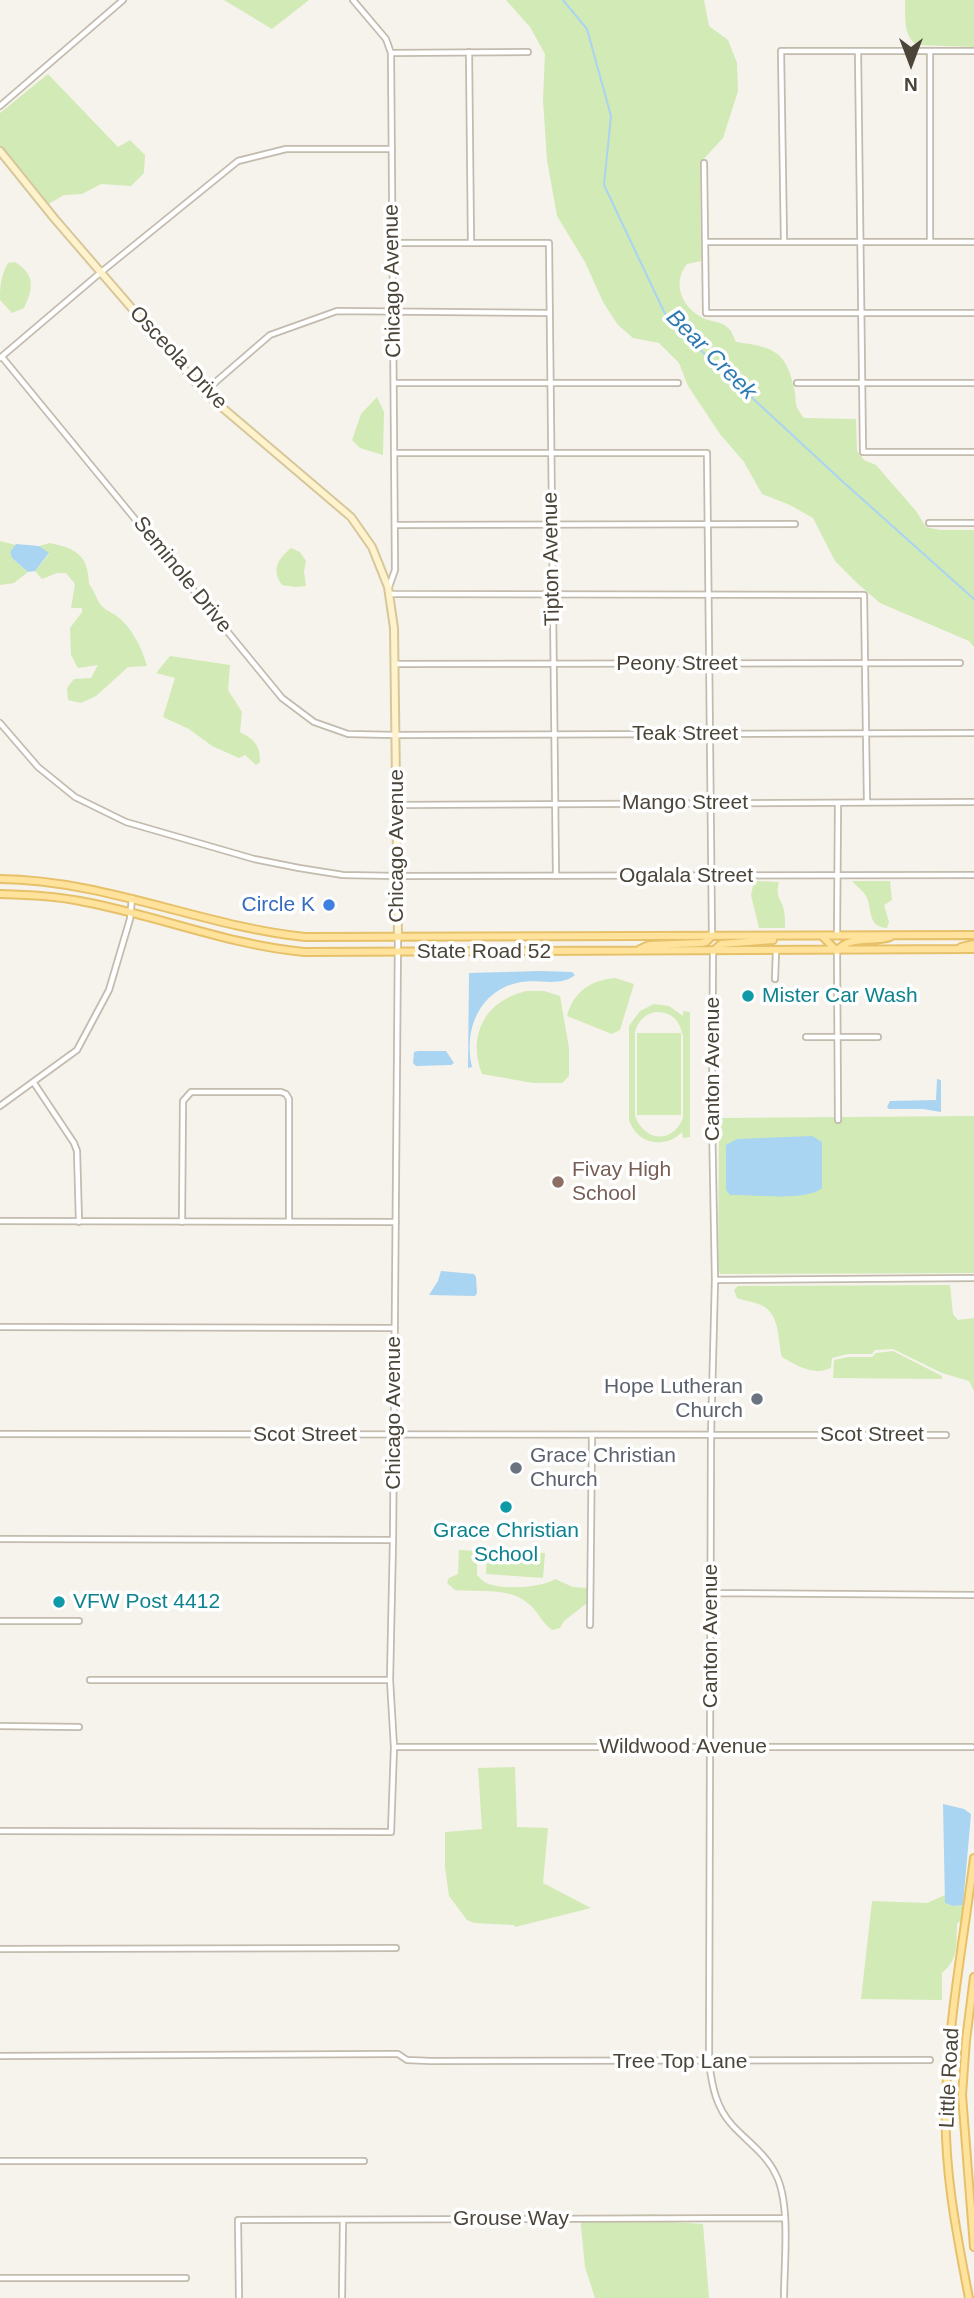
<!DOCTYPE html>
<html>
<head>
<meta charset="utf-8">
<style>
  body { margin:0 }
  #map { position:relative; width:974px; height:2298px; overflow:hidden; background:#f6f3ec; font-family:Helvetica,sans-serif }
  canvas { display:block }
  .north { position:absolute; left:876px; top:28px; width:70px; height:70px; -webkit-text-stroke:5px #fff; paint-order:stroke; rotate:180deg; font-size:19px; font-weight:700; line-height:28px; text-align:center; color:#4b4439 }
  .north::after { content:''; display:block; margin:auto; width:24px; height:32px; background:#4b4439; clip-path:polygon(50% 0,100% 100%,50% 72%,0 100%) }
</style>
</head>
<body>
<div id="map">
<canvas width="974" height="2298"></canvas>
<div class="north">N</div>
</div>
<script>
const ctx = document.querySelector('canvas').getContext('2d');
ctx.lineJoin = 'round';
function fill(path, color) { ctx.fillStyle = color; ctx.fill(path, 'evenodd'); }
function trace(path, color, width, dash) { ctx.strokeStyle = color; ctx.lineWidth = width; ctx.lineCap = dash ? 'butt' : 'round'; ctx.setLineDash(dash || []); ctx.stroke(path); }
function write(font, color, halo, rows, align = 'center') {
  ctx.font = font + ' Helvetica,sans-serif'; ctx.lineWidth = 7; ctx.setLineDash([]); ctx.textBaseline = 'middle'; ctx.strokeStyle = halo; ctx.fillStyle = color; for (const [text, x, y, turn = 0] of rows) {
    ctx.save(); ctx.translate(x, y); ctx.rotate((+turn || 0) * Math.PI / 180); ctx.textAlign = isNaN(turn) ? turn : align; if (halo) ctx.strokeText(text, 0, 0); ctx.fillText(text, 0, 0); ctx.restore();
  }
}
const green = new Path2D(`
  M 224,0 L 309,0 L 272,29 Z
  M 506,0 L 704,0 L 709,26 L 728,40 L 737,63 L 738,91 L 723,138 L 700,163 L 701,261 L 687,264 C 672,283 681,307 703,318 C 711,322 721,321 728,328 C 732,331 734,338 736,342 C 772,347 786,350 794,388 C 798,405 792,402 804,418 L 856,419 L 857,451 L 864,460 L 876,465 L 916,511 L 926,527 L 940,530 L 974,530 L 974,647 L 969,641 L 880,603 L 858,584 L 835,561 L 813,518 L 790,505 L 762,494 L 744,462 L 720,434 L 688,386 L 679,363 L 659,343 L 633,338 L 618,325 L 603,302 L 585,262 L 557,216 L 547,160 L 543,100 L 545,54 L 530,27 Z
  M 905,0 L 974,0 L 974,47 L 917,45 C 902,35 906,16 905,0 Z
  M 48,74 L 118,147 L 130,140 L 145,155 L 144,173 L 131,186 L 101,184 L 82,194 L 64,195 L 47,205 L 0,146 L 0,113 Z
  M 15,262 C 35,275 34,287 24,308 L 12,313 L 0,300 C 0,285 1,276 8,263 Z
  M 377,397 L 384,412 L 383,455 L 360,448 L 352,440 L 361,414 Z
  M 0,541 L 16,545 L 10,552 L 12,558 L 28,572 L 14,583 L 0,585 Z
  M 50,543 C 77,549 88,555 89,584 C 95,591 97,603 104,608 C 108,612 114,613 118,617 C 132,628 143,650 147,666 L 128,667 L 96,696 L 81,703 L 68,700 L 67,688 L 74,679 L 91,678 L 98,665 L 78,668 L 71,655 L 70,628 L 82,612 L 82,608 L 71,608 L 75,584 L 66,573 L 57,573 L 42,579 L 35,571 L 49,554 L 39,546 Z
  M 291,548 L 300,552 L 306,561 L 304,571 L 306,586 L 295,587 L 282,585 C 271,570 278,559 291,548 Z
  M 170,656 L 230,665 L 228,690 L 242,712 L 240,732 C 255,740 260,745 260,762 L 256,765 L 245,755 L 239,758 L 212,746 L 189,729 L 163,717 L 175,678 L 156,673 Z
  M 757,881 L 779,882 C 775,897 781,898 784,910 C 785,915 785,923 785,928 L 759,928 L 751,895 L 753,886 Z
  M 852,881 L 890,881 L 892,900 L 884,905 L 889,922 L 887,928 C 868,927 872,911 867,898 C 864,891 856,886 852,881 Z
  M 615,978 L 634,984 L 620,1030 L 612,1034 L 567,1016 C 573,992 591,980 615,978 Z
  M 526,991 L 544,991 L 560,996 L 569,1048 L 569,1076 L 562,1083 L 533,1083 L 482,1074 C 467,1035 485,1001 526,991 Z
  M 654,1004 L 669,1006 L 683,1016 L 683,1011 L 690,1012 L 690,1137 L 683,1138 L 682,1132 C 664,1150 637,1144 629,1120 L 629,1026 L 640,1011 ZM 655,1012 C 671,1011 680,1020 683,1036 L 683,1118 C 672,1145 644,1141 635,1116 L 635,1032 C 638,1021 644,1015 655,1012 Z
  M 637,1033 L 681,1033 L 681,1115 L 637,1115 Z
  M 974,1116 L 974,1273 L 720,1274 L 718,1268 L 719,1118 Z
  M 950,1285 L 953,1314 L 958,1320 L 974,1318 L 974,1391 L 969,1381 L 942,1373 L 893,1349 L 875,1350 L 872,1354 L 848,1354 L 832,1358 L 831,1368 C 814,1376 797,1366 782,1357 C 777,1339 781,1311 758,1304 C 751,1301 744,1301 737,1298 L 734,1290 L 738,1286 Z
  M 893,1351 L 942,1376 L 942,1379 L 833,1378 L 834,1360 L 848,1357 L 872,1357 L 876,1353 Z
  M 487,1549 L 545,1553 L 543,1578 L 486,1574 Z
  M 459,1550 L 477,1551 L 477,1575 C 480,1578 483,1581 486,1583 C 501,1590 542,1588 555,1579 L 573,1587 L 587,1588 L 587,1603 L 564,1621 L 560,1628 L 552,1630 C 542,1623 539,1613 530,1605 C 510,1586 480,1593 455,1590 L 447,1583 L 449,1578 L 458,1574 Z
  M 515,1767 L 517,1827 L 548,1828 L 543,1883 L 591,1908 L 515,1927 L 514,1925 L 474,1923 L 467,1920 L 449,1896 L 445,1867 L 445,1832 L 482,1829 L 478,1768 Z
  M 945,1895 L 945,1903 L 953,1906 L 963,1905 L 962,1919 L 957,1924 C 956,1944 959,1959 942,1973 L 942,2000 L 861,1999 L 872,1901 L 927,1903 Z
  M 657,2214 L 657,2221 L 703,2224 L 709,2298 L 595,2298 L 585,2267 L 580,2216 Z`);
const water = new Path2D(`
  M 16,544 L 39,546 L 49,553 L 35,571 L 28,572 L 12,558 L 10,552 Z
  M 540,971 L 572,972 L 575,975 C 561,987 538,979 521,982 C 480,989 463,1029 472,1067 L 468,1068 L 469,973 Z
  M 418,1051 L 446,1051 L 454,1063 L 451,1065 L 416,1066 L 413,1063 L 414,1052 Z
  M 937,1079 L 941,1080 L 941,1112 L 923,1109 L 889,1109 L 887,1107 L 890,1101 L 936,1100 Z
  M 812,1136 L 822,1142 L 822,1188 C 808,1201 757,1195 737,1195 L 730,1195 L 726,1190 L 726,1145 L 737,1139 Z
  M 441,1271 L 474,1274 L 476,1277 L 477,1293 L 475,1296 L 429,1295 L 438,1281 Z
  M 943,1804 L 964,1809 L 971,1814 L 963,1905 L 953,1906 L 945,1903 Z`);
const stream = new Path2D(`
  M 563,0 L 587,29 L 611,116 L 604,185 L 668,320 L 841,480 L 974,599`);
const street = new Path2D(`
  M 353,0 L 386,39 L 391,53 L 395,570 L 389,587
  M 858,51 L 863,452 L 974,452
  M 930,51 L 930,242
  M 469,52 L 471,243
  M 391,53 L 528,52
  M 0,106 L 123,0
  M 704,163 L 706,313 L 974,313
  M 705,242 L 974,242
  M 784,242 L 781,51 L 974,51
  M 393,243 L 549,243 L 556,876
  M 2,357 L 282,698 L 314,722 L 348,734 L 396,735 L 974,733
  M 0,358 L 100,273 L 238,161 L 286,149 L 392,149
  M 394,383 L 678,383
  M 797,383 L 974,383
  M 204,392 L 270,335 L 337,311 L 550,313
  M 394,453 L 707,453 L 712,936
  M 929,523 L 974,523
  M 395,525 L 795,524
  M 390,594 L 864,595 L 867,802
  M 395,664 L 960,663
  M 0,723 L 38,767 L 75,797 L 126,822 L 254,859 L 299,868 L 343,875 L 397,876 L 974,875
  M 397,805 L 974,802
  M 837,936 L 838,803
  M 713,951 L 712,1120 L 715,1280 L 711,1435 L 709,2062 C 712,2086 716,2108 733,2126 C 748,2142 767,2155 776,2175 C 791,2204 784,2264 784,2298
  M 837,951 L 838,1120
  M 775,979 L 776,951
  M 806,1037 L 878,1037
  M 34,1083 L 74,1143 L 77,1151 L 79,1222
  M 0,1106 L 77,1050 L 109,990 L 130,919 L 132,898
  M 0,1221 L 396,1222
  M 182,1222 L 183,1101 L 191,1092 L 281,1092 L 286,1094 L 289,1099 L 289,1222
  M 715,1280 L 974,1278
  M 0,1327 L 395,1328
  M 0,1434 L 946,1435
  M 0,1539 L 393,1540
  M 711,1593 L 974,1595
  M 0,1621 L 79,1621
  M 590,1625 L 592,1435
  M 90,1680 L 390,1680
  M 0,1726 L 79,1727
  M 394,1747 L 972,1747
  M 0,1831 L 391,1832 L 394,1747 L 390,1680 L 393,1540 L 398,937
  M 0,1949 L 396,1948
  M 0,2056 L 389,2054 L 398,2054 L 407,2060 L 430,2061 L 930,2060
  M 0,2161 L 364,2161
  M 0,2278 L 186,2278
  M 239,2298 L 238,2220 L 785,2218
  M 342,2298 L 343,2220`);
const secondary = new Path2D(`
  M 0,151 L 54,218 L 204,392 L 351,517 L 372,547 L 388,587 L 394,628 L 398,937`);
const primary = new Path2D(`
  M 0,879 C 105,880 201,926 305,937 L 974,935
  M 0,894 C 29,895 57,896 85,902 C 159,916 229,945 304,952 L 974,949
  M 822,936 L 837,951
  M 961,947 L 974,944
  M 640,949 L 649,945 L 701,943 L 706,942 L 712,936
  M 713,951 L 721,944 L 773,940
  M 837,951 C 848,935 874,943 890,937
  M 974,1977 L 966,2040 L 962,2095 L 974,2247
  M 969,2298 C 956,2232 943,2164 946,2097 C 949,2017 964,1937 974,1858`);
const markers = [
  [329,905,7,"#3f7fe0"],
  [748,996,7,"#0f9aa8"],
  [558,1182,7,"#8d6e63"],
  [757,1399,7,"#6b7280"],
  [516,1468,7,"#6b7280"],
  [506,1507,7,"#0f9aa8"],
  [59,1602,7,"#0f9aa8"]
];
const streetNames = [
  ["Chicago Avenue",393,281,-91],
  ["Osceola Drive",178,358,47],
  ["Tipton Avenue",552,559,-91],
  ["Seminole Drive",182,575,51],
  ["Peony Street",677,664],
  ["Teak Street",685,734],
  ["Mango Street",685,803],
  ["Chicago Avenue",397,846,-90],
  ["Ogalala Street",686,876],
  ["State Road 52",484,952],
  ["Canton Avenue",713,1069,-90],
  ["Chicago Avenue",394,1413,-90],
  ["Scot Street",305,1435],
  ["Scot Street",872,1435],
  ["Canton Avenue",711,1636,-90],
  ["Wildwood Avenue",683,1747],
  ["Tree Top Lane",680,2062],
  ["Little Road",950,2078,-87],
  ["Grouse Way",511,2219]
];
const shopNames = [
  ["Circle K",315,905]
];
const cultureNames = [
  ["Mister Car Wash",762,996],
  ["Grace Christian",506,1531,"center"],
  ["School",506,1555,"center"],
  ["VFW Post 4412",73,1602]
];
const educationNames = [
  ["Fivay High",572,1170],
  ["School",572,1194]
];
const worshipNames = [
  ["Hope Lutheran",743,1387],
  ["Church",743,1411],
  ["Grace Christian",530,1456,"left"],
  ["Church",530,1480,"left"]
];
const waterNames = [
  ["Bear Creek",711,355,45]
];
fill(green, '#d2eab5');
fill(water, '#a9d4f2');
trace(stream, '#a9d4f2', 2);
trace(street, '#c2bbae', 8);
trace(secondary, '#d6c79b', 10);
trace(primary, '#e6c16a', 10);
trace(street, '#fff', 4.5);
trace(secondary, '#fff3cd', 6);
trace(primary, '#ffe39c', 6);
for (const [x, y, r, color] of markers) { const dot = new Path2D(); dot.arc(x, y, r, 0, 2 * Math.PI); ctx.fillStyle = color; ctx.fill(dot); trace(dot, '#fff', 2.5); }
write('21px', '#4b4439', '#fff', streetNames);
write('21px', '#366cbe', '#fff', shopNames, 'right');
write('21px', '#0d838f', '#fff', cultureNames, 'left');
write('21px', '#785e54', '#fff', educationNames, 'left');
write('21px', '#5b616d', '#fff', worshipNames, 'right');
write('italic 23px', '#2e7ab2', '#fff', waterNames);
</script>
</body>
</html>
